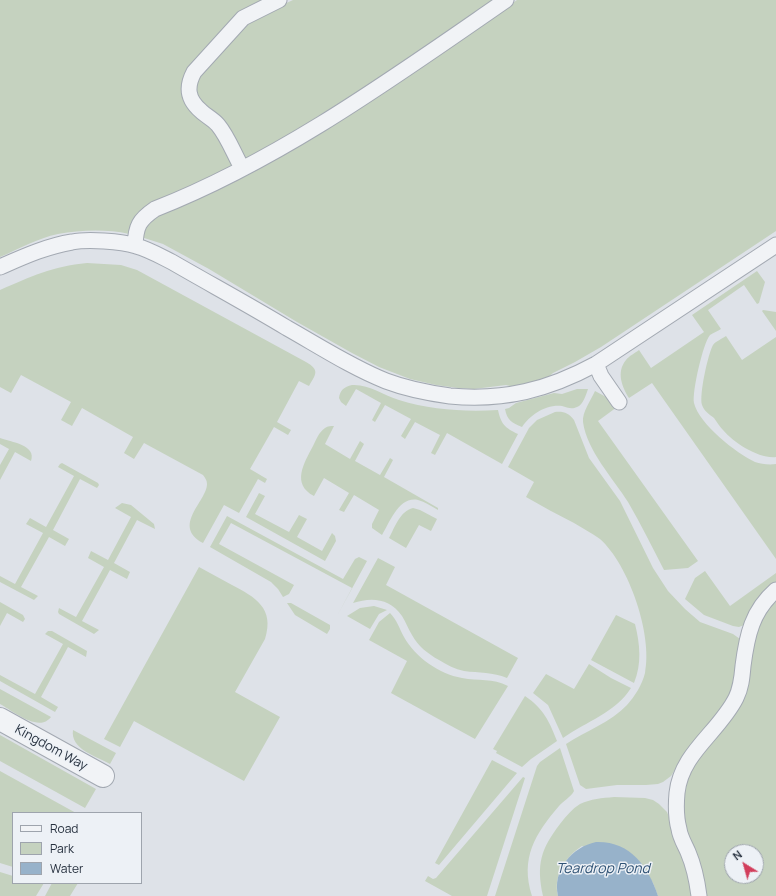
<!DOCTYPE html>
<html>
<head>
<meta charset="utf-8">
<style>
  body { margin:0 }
  #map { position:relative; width:776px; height:896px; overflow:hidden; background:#dee2e8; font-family:Manrope,sans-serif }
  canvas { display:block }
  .legend { position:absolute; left:12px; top:812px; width:130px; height:72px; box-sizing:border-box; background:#edf1f6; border:1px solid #9ea4ad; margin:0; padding:5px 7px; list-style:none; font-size:12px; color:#27313f }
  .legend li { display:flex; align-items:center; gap:8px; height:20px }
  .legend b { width:20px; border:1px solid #9ea4ad }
  .north { position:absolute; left:724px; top:844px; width:40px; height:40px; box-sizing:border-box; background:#edf1f6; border:1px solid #9ea4ad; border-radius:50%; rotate:323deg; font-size:11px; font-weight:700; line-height:16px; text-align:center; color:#27313f }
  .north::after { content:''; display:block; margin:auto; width:14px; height:18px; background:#d23e5c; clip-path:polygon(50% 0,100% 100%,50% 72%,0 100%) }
</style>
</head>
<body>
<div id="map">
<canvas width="776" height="896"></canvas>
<ul class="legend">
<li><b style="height:5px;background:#f1f3f6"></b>Road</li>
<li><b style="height:11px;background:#c5d2bf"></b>Park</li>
<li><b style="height:11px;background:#97b2ca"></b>Water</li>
</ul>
<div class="north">N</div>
</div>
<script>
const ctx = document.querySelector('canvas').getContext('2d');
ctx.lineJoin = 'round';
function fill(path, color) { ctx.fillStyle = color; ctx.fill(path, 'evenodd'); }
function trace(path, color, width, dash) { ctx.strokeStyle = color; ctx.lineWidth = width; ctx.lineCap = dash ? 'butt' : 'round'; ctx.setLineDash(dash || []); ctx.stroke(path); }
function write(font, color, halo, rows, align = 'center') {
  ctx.font = font + ' Manrope,sans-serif'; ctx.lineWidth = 3; ctx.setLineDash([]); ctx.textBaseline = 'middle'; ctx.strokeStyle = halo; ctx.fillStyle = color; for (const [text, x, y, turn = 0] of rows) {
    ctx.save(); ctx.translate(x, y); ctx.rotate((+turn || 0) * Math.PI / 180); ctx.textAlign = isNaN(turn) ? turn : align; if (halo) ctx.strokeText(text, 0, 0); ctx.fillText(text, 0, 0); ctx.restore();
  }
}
const green = new Path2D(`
  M 0,0 L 270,0 L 187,81 L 210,122 L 236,164 L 162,199 L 129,234 C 106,229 81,230 58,234 C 38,238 19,249 0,257 Z
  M 293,0 L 494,0 C 413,57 330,111 244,161 L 194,97 L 197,75 L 243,23 Z
  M 517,0 L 776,0 L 776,231 L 601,347 L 575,362 L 553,373 L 546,379 L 514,387 L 506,385 L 474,389 L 458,388 L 436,385 L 410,379 L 379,367 L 352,353 L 297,322 L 209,269 L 163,244 L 141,237 L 149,221 L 461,40 Z
  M 87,263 L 121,265 L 137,270 L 306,362 C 320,370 316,374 309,386 L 299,381 L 277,422 L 291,430 L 288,435 L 274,427 L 250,469 L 267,479 L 265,483 L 258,479 L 239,513 L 224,505 L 203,543 C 171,526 207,501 207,484 C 207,480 205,478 203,475 L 144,443 L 134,459 L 124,453 L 133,437 L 82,408 L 72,426 L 61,420 L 71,402 L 21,375 L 11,393 L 0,387 L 0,290 C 30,277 53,266 87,263 Z
  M 757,271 L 765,282 L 759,303 L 757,304 L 744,285 L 708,310 L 721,329 C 718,331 713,333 710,335 C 703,343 692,392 694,403 C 699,424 736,453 755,462 C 761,464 769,465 776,464 L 776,559 L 652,383 L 629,398 C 622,387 616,372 626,360 C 629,356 635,353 639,350 L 651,368 L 704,332 L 692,315 Z
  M 763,310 L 776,312 L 776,331 L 762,311 Z
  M 726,336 L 742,360 L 776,337 L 776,457 C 759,459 734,443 723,430 C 720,427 717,422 714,418 C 709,414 704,411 702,405 C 699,395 708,354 713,345 C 716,341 722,339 726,336 Z
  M 352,385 C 369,384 383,395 399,400 C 431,410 465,412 498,410 C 501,424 505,428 518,434 L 502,464 L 447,433 L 435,455 L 431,453 L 440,435 L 415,422 L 405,439 L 401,436 L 411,419 L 385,405 L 375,422 L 372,420 L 381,403 L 356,389 L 346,406 L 341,402 L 339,398 C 340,390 344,387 352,385 Z
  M 577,389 L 588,389 C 586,395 583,405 577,407 C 571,410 567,407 562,406 C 546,404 530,415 522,427 C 512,423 507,420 505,409 L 509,408 L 516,403 L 554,393 L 562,394 Z
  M 595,391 L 608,398 L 617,407 L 598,421 L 698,561 L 688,568 L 664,570 C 652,547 641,524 628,502 C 613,478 587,451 583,422 C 582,412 591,400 595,391 Z
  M 555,412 C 563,411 569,413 574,420 L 589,458 L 620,501 L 653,568 L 668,591 L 685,609 L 700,622 L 733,634 L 740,639 L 736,678 L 729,698 L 679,763 L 671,776 L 663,782 L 658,784 L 646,785 L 617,785 L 586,789 L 580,785 L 566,744 C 586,731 611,722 627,705 C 635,696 642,685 645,673 C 653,635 629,565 600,539 C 592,533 582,528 574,523 C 558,515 542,506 526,497 L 534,482 L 508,467 L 529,428 L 537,420 Z
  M 334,426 L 325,444 L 350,459 L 360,441 L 364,444 L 355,461 L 380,475 L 390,458 L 393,460 L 384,477 L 438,508 L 438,510 C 431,506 425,502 418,500 C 399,496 390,522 382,535 L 372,528 L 372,524 L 379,510 L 354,495 L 344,512 L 339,510 L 349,493 L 324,478 L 314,496 C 291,484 304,463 313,446 C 316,440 319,432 325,428 C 328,426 331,426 334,426 Z
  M 0,438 C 11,442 37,445 31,461 L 15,452 L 0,480 L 0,465 L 9,449 L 0,444 Z
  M 62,463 L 98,483 L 99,485 L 97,488 L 80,479 L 53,530 L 69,539 L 65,546 L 49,537 L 21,587 L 38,596 L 34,600 L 0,582 L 0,576 L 15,584 L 43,533 L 26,524 L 30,518 L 46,527 L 74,476 L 58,467 L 60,464 Z
  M 259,493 L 265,496 L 255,514 L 289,532 L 299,515 L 307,519 L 297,537 L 322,551 L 332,533 L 335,536 L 336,541 L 325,561 L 246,517 Z
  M 122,503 L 131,505 L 154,524 L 155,529 L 137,520 L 114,563 L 130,572 L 127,579 L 110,570 L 82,621 L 99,630 L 94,634 L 59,614 L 58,612 L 59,608 L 76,617 L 104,567 L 88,558 L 91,551 L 108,560 L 131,517 L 115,508 Z
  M 413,508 L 420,510 L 437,519 L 431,531 L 419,525 L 406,548 L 389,538 C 395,527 400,511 413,508 Z
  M 227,516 L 343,579 L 355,559 L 359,557 L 367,561 L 337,616 L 352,588 L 231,523 L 219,544 L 294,585 L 289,594 L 283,597 L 278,589 L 271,582 L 210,547 Z
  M 378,558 L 395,567 L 386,585 L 518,658 L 507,678 C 493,672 479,673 464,671 C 455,669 447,665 439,660 C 428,654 418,646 412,635 C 408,629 406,622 402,616 C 390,598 371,597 353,603 Z
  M 199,567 C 210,573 221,579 232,585 C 255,597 275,608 265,639 L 235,692 L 280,717 L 244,781 L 134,721 L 120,747 L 104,739 Z
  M 705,571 L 730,606 L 776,573 L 776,582 L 765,592 L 744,625 L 739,627 L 733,626 L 704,615 L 685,599 L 695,578 Z
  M 776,597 L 776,896 L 705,896 L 692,846 L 683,821 L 684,785 L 696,760 L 715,736 L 758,624 ZM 732,852 L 756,852 L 756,876 L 732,876 Z
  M 0,602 L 23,615 L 25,619 L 23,622 L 7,613 L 0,626 Z
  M 287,603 L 291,603 L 330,625 L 330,629 L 327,634 L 295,615 Z
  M 374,606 L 387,610 L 379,614 L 370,629 L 347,616 L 360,608 Z
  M 390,613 C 397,620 399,628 404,637 C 415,657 439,674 462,678 C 478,681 493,678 508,686 L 475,739 L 391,693 L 407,661 L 369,640 L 379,622 Z
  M 616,615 L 635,624 C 640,644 642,664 634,683 L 591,660 Z
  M 48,631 L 52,631 L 87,651 L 86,657 L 68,647 L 41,697 L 58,707 L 55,712 L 0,681 L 0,675 L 35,694 L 63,644 L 45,634 Z
  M 589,664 L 611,678 L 631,688 C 615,713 587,721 563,738 L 548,705 L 533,693 L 546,674 L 574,689 Z
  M 0,689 L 51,717 C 39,733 13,711 0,704 Z
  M 525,696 C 544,709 549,721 557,741 L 531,759 L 522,767 L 496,753 L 497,751 L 493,749 Z
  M 73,730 L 116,753 L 110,764 C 96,756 70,749 73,730 Z
  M 0,735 L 96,789 L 85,808 L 0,761 Z
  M 560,748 L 574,791 C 571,797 563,801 559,806 C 535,834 520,858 532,896 L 495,896 L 537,766 L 540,762 Z
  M 492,760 L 517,773 L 439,865 L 435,863 Z
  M 0,771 L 76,813 L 13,813 L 13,867 L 0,863 Z
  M 523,777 L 525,778 L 487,896 L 452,896 L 425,881 L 428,876 L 433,879 L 436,878 Z
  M 614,797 L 645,798 L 653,800 L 659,804 L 667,812 L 688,865 L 694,896 L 658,896 L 653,883 L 641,863 L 582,846 C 565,857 553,876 558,896 L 543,896 C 536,864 541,849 560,824 C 566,816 572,809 580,804 C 591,799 602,798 614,797 Z
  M 0,872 L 13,876 L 13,883 L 44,883 L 36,896 L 0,896 Z
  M 52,883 L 78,883 L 70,896 L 45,896 Z`);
const water = new Path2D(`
  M 596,842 C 630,841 648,866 658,896 L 558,896 C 552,870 572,847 596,842 Z`);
const service = new Path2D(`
  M 242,168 C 234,154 228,137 218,125 C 213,119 206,116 201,111 C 187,99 186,87 194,72 L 243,18 L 279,0
  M 135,245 C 136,226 139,220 155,209 C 280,160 396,76 506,0
  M 0,267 C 23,257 47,246 72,242 C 87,239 121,241 136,246 C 148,249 160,256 172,262 C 210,284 249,305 287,328 C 319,346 351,367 386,381 C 407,389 428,393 450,396 C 504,401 548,390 596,364 L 776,245
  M 596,364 L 601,376 L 619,402
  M 699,896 C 697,880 694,866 688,852 C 685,845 680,837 679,829 C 676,818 676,804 677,793 C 681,753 719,732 736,698 C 741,688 742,678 743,666 C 747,635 752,611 776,590`);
const minor = new Path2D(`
  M 0,719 L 103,776`);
const streetNames = [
  ["Kingdom Way",51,748,29]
];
const waterNames = [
  ["Teardrop Pond",603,869]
];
fill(green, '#c5d2bf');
fill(water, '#97b2ca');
trace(service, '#a3a9b2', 17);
trace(minor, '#a3a9b2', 24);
trace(service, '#f1f3f6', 15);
trace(minor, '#f1f3f6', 22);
write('13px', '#27313f', '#edf1f6', streetNames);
write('italic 14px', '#2f5274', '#edf1f6', waterNames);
</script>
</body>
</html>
